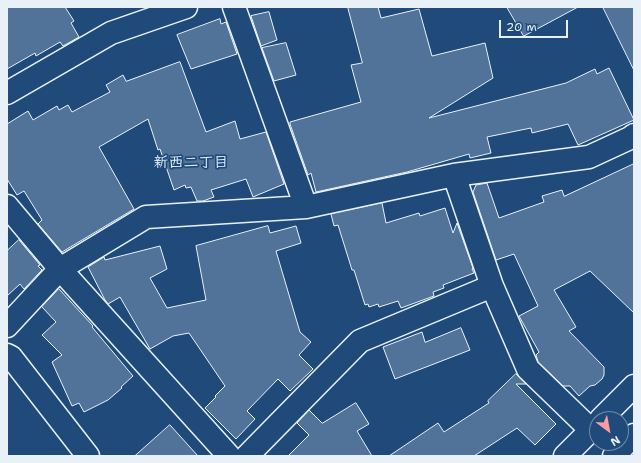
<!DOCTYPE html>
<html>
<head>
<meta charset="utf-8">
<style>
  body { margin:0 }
  #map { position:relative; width:641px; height:463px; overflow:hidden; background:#1f4a7a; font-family:"Shantell Sans",sans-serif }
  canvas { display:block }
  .frame { position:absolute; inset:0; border:8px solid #e8f1f8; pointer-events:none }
  .north { position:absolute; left:589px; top:411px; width:40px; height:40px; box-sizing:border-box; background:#1f4a7a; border:1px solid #6f8dac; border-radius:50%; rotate:148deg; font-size:11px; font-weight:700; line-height:16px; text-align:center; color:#e8f1f8 }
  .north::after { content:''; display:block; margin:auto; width:14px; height:18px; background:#ff9aa2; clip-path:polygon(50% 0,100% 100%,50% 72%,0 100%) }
  .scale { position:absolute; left:499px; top:20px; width:69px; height:18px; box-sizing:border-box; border:2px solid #e8f1f8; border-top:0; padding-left:5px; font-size:12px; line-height:14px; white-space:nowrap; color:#e8f1f8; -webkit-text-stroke:3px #1f4a7a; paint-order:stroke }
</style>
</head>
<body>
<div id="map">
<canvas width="641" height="463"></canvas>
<div class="frame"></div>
<div class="north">N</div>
<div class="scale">20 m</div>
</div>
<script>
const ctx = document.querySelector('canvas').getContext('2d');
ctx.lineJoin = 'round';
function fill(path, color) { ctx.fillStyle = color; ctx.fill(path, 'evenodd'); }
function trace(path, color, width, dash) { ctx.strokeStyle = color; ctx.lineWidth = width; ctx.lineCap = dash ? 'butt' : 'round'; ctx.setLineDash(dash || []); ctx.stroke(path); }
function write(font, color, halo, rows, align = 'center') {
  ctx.font = font + ' "Shantell Sans","Klee One",sans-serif'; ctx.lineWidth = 3.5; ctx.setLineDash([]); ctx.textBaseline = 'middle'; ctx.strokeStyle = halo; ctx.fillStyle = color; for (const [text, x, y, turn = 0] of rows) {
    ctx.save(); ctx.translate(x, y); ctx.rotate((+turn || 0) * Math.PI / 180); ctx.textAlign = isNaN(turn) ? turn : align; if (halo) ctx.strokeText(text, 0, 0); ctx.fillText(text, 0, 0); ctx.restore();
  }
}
const building = new Path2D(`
  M 7,7 L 65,7 L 74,21 L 71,23 L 79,37 L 63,46 L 60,42 L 36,56 L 35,53 L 7,69 Z
  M 348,7 L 378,7 L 381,18 L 419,9 L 432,56 L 485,43 L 493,78 L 429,118 L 566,83 L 595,69 L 597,74 L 609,68 L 634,120 L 578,145 L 568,124 L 532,133 L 531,128 L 487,137 L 491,153 L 470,158 L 469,154 L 407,172 L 316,192 L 311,173 L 308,175 L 290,124 L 290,122 L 361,102 L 351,65 L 362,63 Z
  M 507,7 L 578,7 L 524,36 Z
  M 603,7 L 634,7 L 634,70 Z
  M 269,12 L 277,40 L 261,46 L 251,16 Z
  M 220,19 L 221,24 L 226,22 L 237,54 L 191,69 L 177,35 Z
  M 286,43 L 296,75 L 274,81 L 262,48 Z
  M 180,62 L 206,132 L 235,121 L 240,139 L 266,132 L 284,184 L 253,197 L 246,179 L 211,190 L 214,197 L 203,201 L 197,201 L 191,187 L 186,188 L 185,185 L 174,190 L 160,149 L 158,150 L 148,119 L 99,147 L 134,209 L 62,252 L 38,224 L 42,220 L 24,191 L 17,195 L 7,179 L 7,124 L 28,111 L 33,120 L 57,106 L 59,110 L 68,105 L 72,112 L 110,92 L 106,85 L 123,75 L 126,81 Z
  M 634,164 L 634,313 L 590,271 L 554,290 L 576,327 L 569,331 L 604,367 L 604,375 L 602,379 L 595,385 L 590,386 L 579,396 L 570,386 L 563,386 L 538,362 L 536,355 L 539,352 L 519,316 L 538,306 L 514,254 L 496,260 L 473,192 L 476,185 L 487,183 L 499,218 L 544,202 L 542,196 L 562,190 L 564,196 Z
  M 382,203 L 386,223 L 419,213 L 420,216 L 445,208 L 453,233 L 457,223 L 473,268 L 472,269 L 474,273 L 443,285 L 444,288 L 433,292 L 434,296 L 401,308 L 398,301 L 379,307 L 378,304 L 369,307 L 368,304 L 365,305 L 354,270 L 352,270 L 338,225 L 334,226 L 331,214 Z
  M 268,226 L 270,233 L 296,226 L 301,243 L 276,251 L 300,332 L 311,342 L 299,355 L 313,369 L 290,391 L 278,379 L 247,411 L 255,419 L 236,439 L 205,408 L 216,397 L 215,396 L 225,386 L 189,333 L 173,336 L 150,349 L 120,297 L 108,304 L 105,300 L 88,267 L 104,257 L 105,260 L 160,246 L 167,269 L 150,278 L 167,308 L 206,300 L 196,246 Z
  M 19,240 L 40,265 L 38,266 L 42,270 L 24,289 L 20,284 L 7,296 L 7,251 Z
  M 59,289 L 93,326 L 92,327 L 133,376 L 121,387 L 122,388 L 108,400 L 84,412 L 79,403 L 72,406 L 52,362 L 62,355 L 42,335 L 56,322 L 42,307 Z
  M 461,328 L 470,350 L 395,379 L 383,347 L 422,332 L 425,342 Z
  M 516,374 L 526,384 L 516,384 L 556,424 L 535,445 L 517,428 L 474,456 L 389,456 L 438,423 L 444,432 L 489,403 L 488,401 Z
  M 356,403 L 369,424 L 357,431 L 372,456 L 288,456 L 309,435 L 297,423 L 309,410 L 322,423 Z
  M 170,425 L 198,456 L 135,456 Z`);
const minor = new Path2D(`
  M 234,7 L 306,207
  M 7,93 L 111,33 L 186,7
  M 454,175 L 492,286 L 528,369 L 591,430
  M 7,206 L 60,269 L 229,456
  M 7,326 L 60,269 L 146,217 L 306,207 L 454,175 L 589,157 L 630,138 L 634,135
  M 7,355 L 11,357 L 88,456
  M 247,456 L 360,341 L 492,286`);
const major = new Path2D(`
  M 601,419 L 634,386
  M 565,456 L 597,424
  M 614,456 L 634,435`);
const neighbourhoodNames = [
  ["新西二丁目",191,163]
];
fill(building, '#517399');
trace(building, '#e8f1f8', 1);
trace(minor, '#e8f1f8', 25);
trace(major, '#e8f1f8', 25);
trace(minor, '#1f4a7a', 22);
trace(major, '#1f4a7a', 22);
write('bold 15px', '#e8f1f8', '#1f4a7a', neighbourhoodNames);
</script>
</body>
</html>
